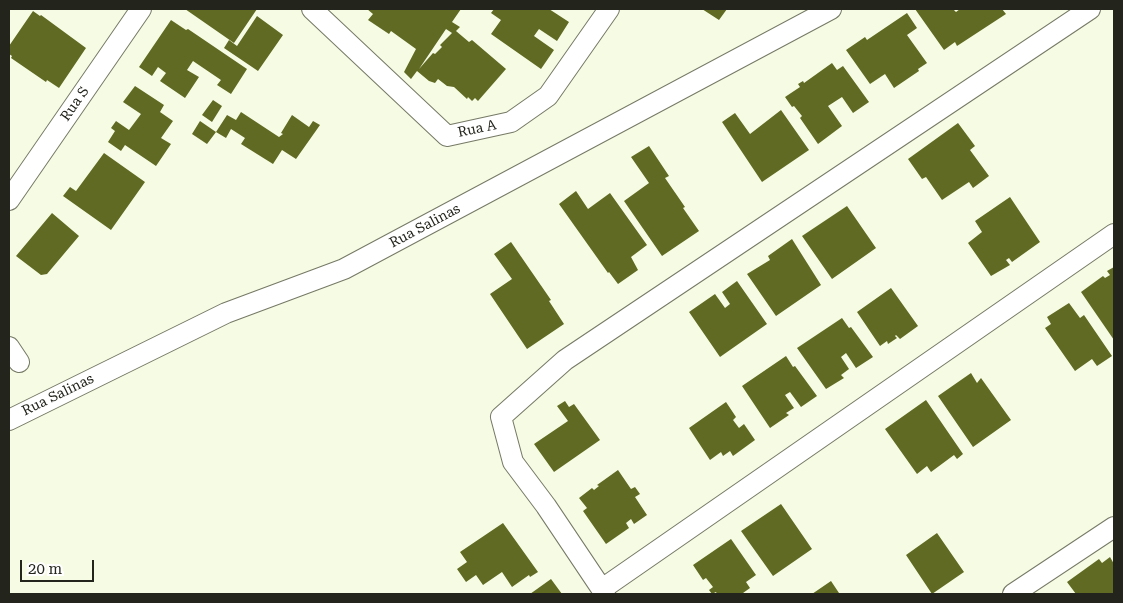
<!DOCTYPE html>
<html>
<head>
<meta charset="utf-8">
<style>
  body { margin:0 }
  #map { position:relative; width:1123px; height:603px; overflow:hidden; background:#f6fbe4; font-family:"Roboto Serif",serif }
  canvas { display:block }
  .frame { position:absolute; inset:0; border:10px solid #23251c; pointer-events:none }
  .scale { position:absolute; left:20px; top:560px; width:74px; height:22px; box-sizing:border-box; border:2px solid #23251c; border-top:0; padding-left:6px; font-size:15px; line-height:18px; white-space:nowrap; color:#23251c; -webkit-text-stroke:4px #fff; paint-order:stroke }
</style>
</head>
<body>
<div id="map">
<canvas width="1123" height="603"></canvas>
<div class="frame"></div>
<div class="scale">20 m</div>
</div>
<script>
const ctx = document.querySelector('canvas').getContext('2d');
ctx.lineJoin = 'round';
function fill(path, color) { ctx.fillStyle = color; ctx.fill(path, 'evenodd'); }
function trace(path, color, width, dash) { ctx.strokeStyle = color; ctx.lineWidth = width; ctx.lineCap = dash ? 'butt' : 'round'; ctx.setLineDash(dash || []); ctx.stroke(path); }
function write(font, color, halo, rows, align = 'center') {
  ctx.font = font + ' "Roboto Serif",serif'; ctx.lineWidth = 5; ctx.setLineDash([]); ctx.textBaseline = 'middle'; ctx.strokeStyle = halo; ctx.fillStyle = color; for (const [text, x, y, turn = 0] of rows) {
    ctx.save(); ctx.translate(x, y); ctx.rotate((+turn || 0) * Math.PI / 180); ctx.textAlign = isNaN(turn) ? turn : align; if (halo) ctx.strokeText(text, 0, 0); ctx.fillText(text, 0, 0); ctx.restore();
  }
}
const building = new Path2D(`
  M 185,9 L 257,9 L 234,43 Z
  M 367,9 L 461,9 L 452,22 L 460,27 L 456,31 L 469,42 L 472,40 L 506,69 L 478,101 L 475,98 L 472,101 L 468,97 L 467,99 L 454,87 L 447,86 L 438,79 L 435,83 L 429,81 L 417,71 L 411,79 L 404,72 L 416,49 L 391,31 L 389,34 L 368,20 L 373,14 ZM 446,29 L 452,33 L 440,45 L 442,47 L 435,54 L 433,53 L 419,69 Z
  M 494,9 L 549,9 L 569,22 L 557,41 L 539,29 L 534,36 L 554,50 L 541,69 L 491,34 L 501,20 L 491,13 Z
  M 702,9 L 727,9 L 719,20 Z
  M 915,9 L 953,9 L 956,12 L 960,9 L 1002,9 L 1006,14 L 957,46 L 955,42 L 944,50 Z
  M 33,11 L 40,16 L 41,15 L 86,48 L 59,88 L 47,80 L 46,82 L 11,58 L 12,56 L 9,54 L 9,46 Z
  M 907,13 L 917,28 L 907,35 L 927,63 L 918,69 L 919,71 L 894,88 L 885,74 L 870,84 L 846,50 L 865,37 L 867,40 Z
  M 257,16 L 283,35 L 258,71 L 224,48 L 229,40 L 237,46 Z
  M 171,20 L 186,30 L 188,29 L 247,69 L 231,94 L 217,85 L 221,80 L 193,61 L 187,70 L 199,77 L 185,98 L 160,81 L 166,73 L 158,67 L 152,76 L 139,67 Z
  M 832,63 L 837,70 L 843,66 L 869,102 L 853,113 L 842,97 L 828,106 L 842,126 L 818,144 L 800,118 L 802,116 L 794,106 L 792,107 L 785,97 L 800,87 L 798,84 L 803,81 L 804,83 Z
  M 135,86 L 164,105 L 160,112 L 173,121 L 161,138 L 171,144 L 156,166 L 125,145 L 121,151 L 108,142 L 115,131 L 111,128 L 116,121 L 129,130 L 141,114 L 123,102 Z
  M 213,100 L 222,106 L 212,122 L 202,115 Z
  M 781,110 L 809,150 L 762,182 L 722,122 L 735,113 L 750,134 Z
  M 241,112 L 279,137 L 283,134 L 281,133 L 292,115 L 309,127 L 313,121 L 320,125 L 296,159 L 282,150 L 273,164 L 241,144 L 245,138 L 231,129 L 226,138 L 216,132 L 227,115 L 236,120 Z
  M 200,121 L 216,132 L 207,144 L 192,134 Z
  M 958,123 L 975,146 L 970,150 L 989,176 L 973,188 L 969,182 L 942,200 L 926,177 L 922,179 L 908,159 Z
  M 649,146 L 669,176 L 665,178 L 685,207 L 683,208 L 699,231 L 662,256 L 624,201 L 649,183 L 631,157 Z
  M 104,153 L 145,182 L 111,230 L 63,196 L 70,187 L 76,191 Z
  M 576,191 L 588,209 L 610,193 L 647,245 L 631,257 L 638,270 L 618,284 L 609,272 L 608,273 L 559,204 Z
  M 1010,197 L 1040,242 L 1012,262 L 1009,258 L 1006,260 L 1010,265 L 991,276 L 968,243 L 982,232 L 975,221 Z
  M 847,206 L 876,248 L 832,279 L 802,236 Z
  M 52,213 L 79,236 L 47,274 L 41,275 L 16,256 Z
  M 792,239 L 821,285 L 776,316 L 747,274 L 770,260 L 768,256 Z
  M 511,242 L 551,300 L 549,301 L 564,324 L 527,349 L 490,294 L 512,279 L 494,254 Z
  M 1114,267 L 1114,340 L 1081,292 L 1103,276 L 1105,278 L 1110,275 L 1107,271 Z
  M 737,281 L 767,324 L 720,357 L 689,312 L 715,294 L 725,308 L 730,304 L 722,292 Z
  M 891,288 L 918,326 L 900,339 L 896,335 L 895,336 L 897,338 L 888,344 L 887,341 L 880,346 L 857,312 Z
  M 1069,303 L 1080,318 L 1084,315 L 1112,356 L 1097,366 L 1092,359 L 1075,371 L 1045,328 L 1051,324 L 1047,317 Z
  M 842,318 L 849,328 L 851,327 L 873,357 L 856,368 L 846,353 L 841,357 L 849,369 L 841,375 L 844,378 L 826,389 L 797,348 Z
  M 786,356 L 793,367 L 795,366 L 817,396 L 801,407 L 790,392 L 785,395 L 794,408 L 786,413 L 789,415 L 770,428 L 742,386 Z
  M 971,373 L 977,383 L 981,378 L 1011,420 L 973,447 L 938,396 Z
  M 926,400 L 963,454 L 957,459 L 954,455 L 931,472 L 927,466 L 917,474 L 885,429 Z
  M 565,401 L 569,407 L 574,404 L 600,440 L 554,472 L 534,444 L 568,421 L 557,406 Z
  M 726,402 L 736,417 L 733,420 L 739,428 L 744,424 L 755,440 L 733,456 L 730,451 L 723,456 L 721,452 L 710,460 L 689,428 Z
  M 618,470 L 631,489 L 635,487 L 640,494 L 635,497 L 647,515 L 634,524 L 631,519 L 626,523 L 629,528 L 606,544 L 583,511 L 587,508 L 579,498 L 592,488 L 594,490 L 599,486 L 597,485 Z
  M 781,504 L 812,549 L 773,576 L 741,531 Z
  M 503,523 L 538,572 L 530,577 L 529,575 L 512,587 L 502,572 L 483,585 L 476,575 L 466,582 L 457,569 L 467,562 L 460,552 Z
  M 937,533 L 964,572 L 932,594 L 906,555 Z
  M 731,539 L 756,575 L 746,582 L 750,588 L 743,593 L 744,594 L 717,594 L 716,592 L 712,594 L 709,590 L 713,587 L 706,578 L 703,580 L 693,565 Z
  M 1110,557 L 1114,564 L 1114,594 L 1076,594 L 1067,582 L 1099,559 L 1102,563 Z
  M 551,579 L 562,594 L 530,594 Z
  M 831,581 L 839,593 L 837,594 L 812,594 Z`);
const street = new Path2D(`
  M 312,9 L 447,136 L 511,122 L 548,96 L 609,9
  M 9,200 L 141,9
  M 9,347 L 19,362
  M 9,420 L 226,313 L 344,269 L 831,9
  M 602,589 L 1114,234
  M 605,594 L 546,506 L 513,462 L 501,417 L 565,360 L 1090,9
  M 1013,594 L 1114,527`);
const streetNames = [
  ["Rua S",75,104,-55],
  ["Rua A",477,129,-12],
  ["Rua Salinas",425,226,-28],
  ["Rua Salinas",58,395,-26]
];
fill(building, '#606a22');
trace(street, '#757965', 22);
trace(street, '#fff', 20);
write('14px', '#23251c', '#fff', streetNames);
</script>
</body>
</html>
